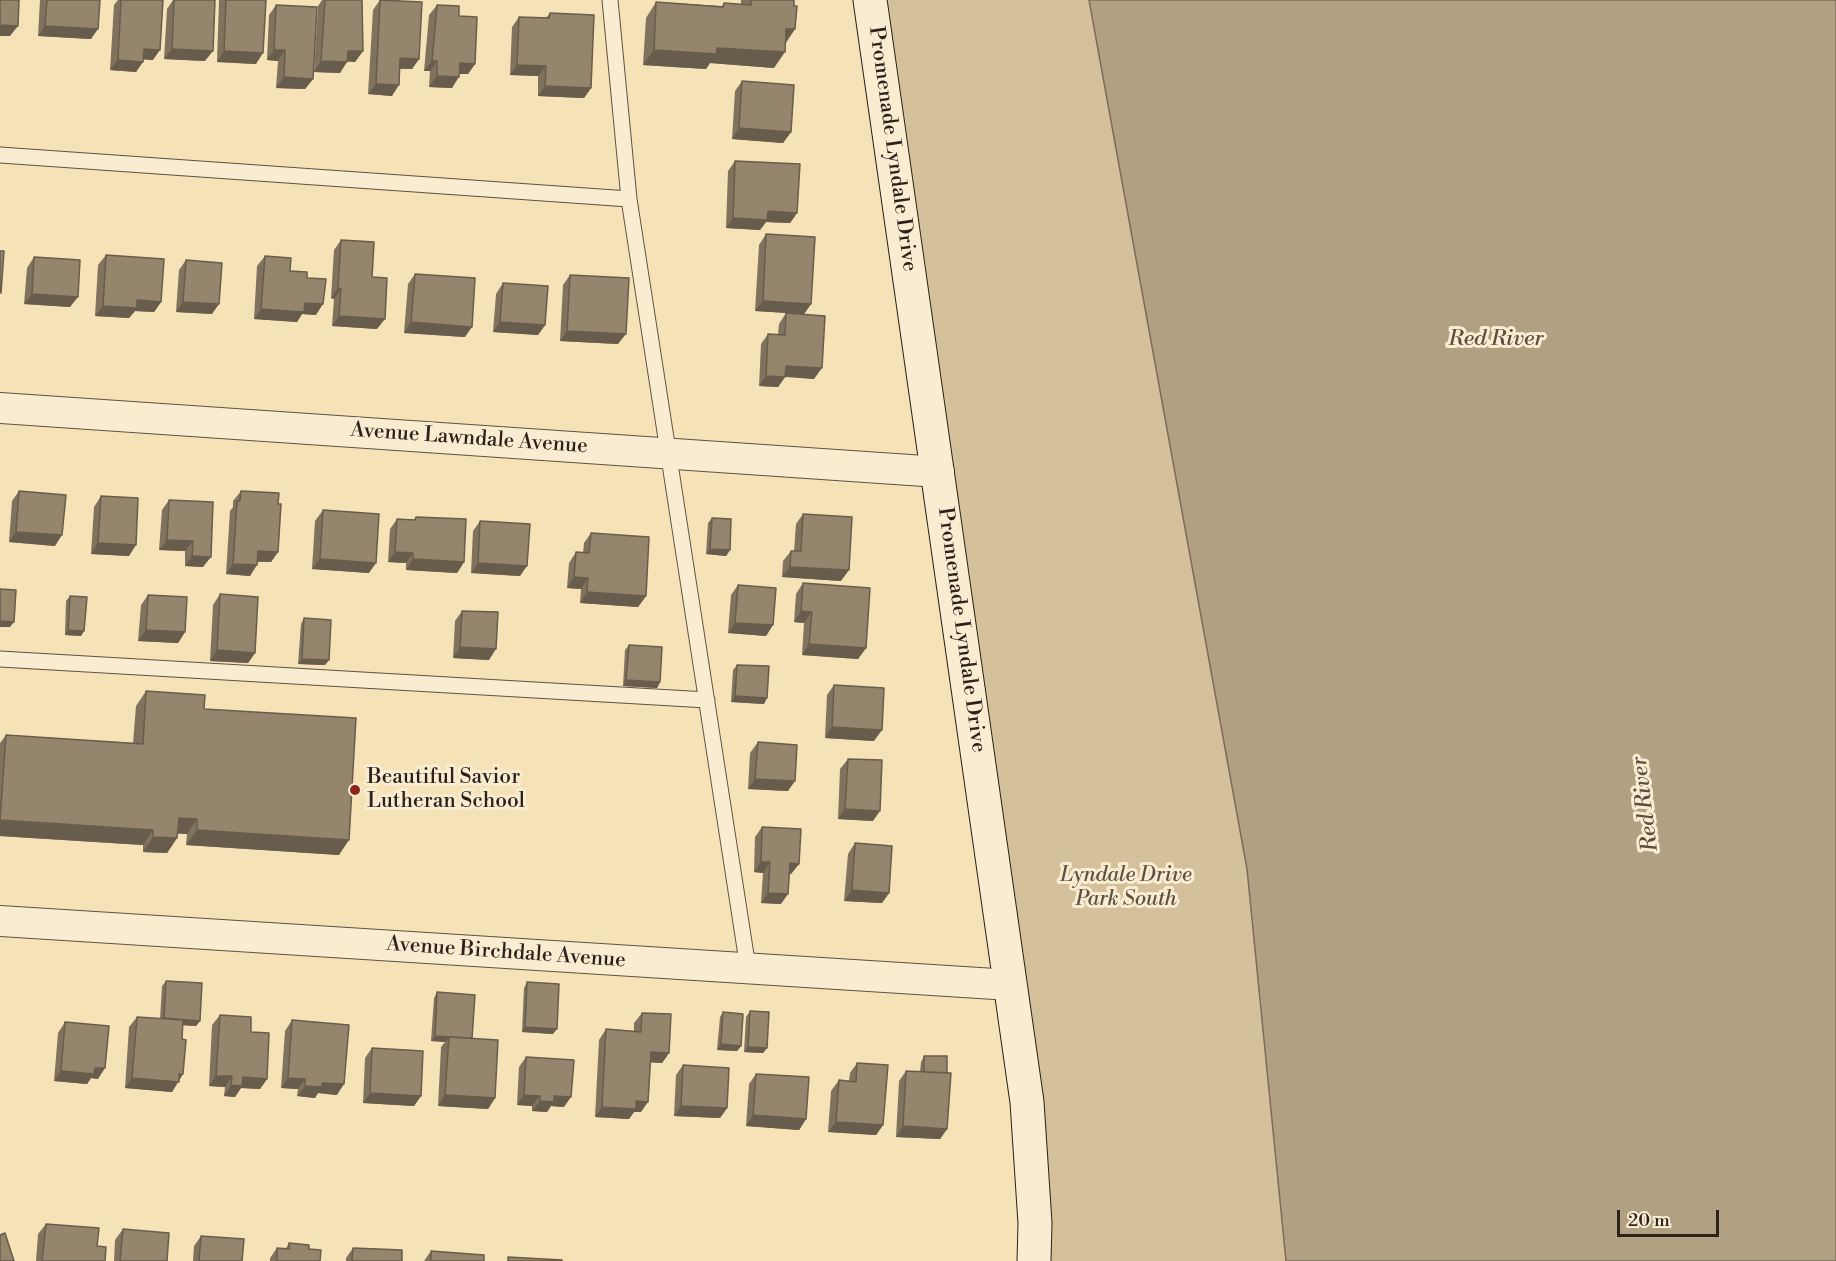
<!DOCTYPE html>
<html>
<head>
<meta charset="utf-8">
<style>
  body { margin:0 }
  #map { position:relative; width:1836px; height:1261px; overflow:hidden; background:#f6e2b7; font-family:"Libre Bodoni",serif }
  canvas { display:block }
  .scale { position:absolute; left:1617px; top:1210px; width:102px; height:27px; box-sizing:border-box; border:3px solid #2c211b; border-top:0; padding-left:8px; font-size:18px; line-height:21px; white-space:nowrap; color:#2c211b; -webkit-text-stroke:4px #f9ecd0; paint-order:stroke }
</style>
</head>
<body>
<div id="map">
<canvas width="1836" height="1261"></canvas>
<div class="scale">20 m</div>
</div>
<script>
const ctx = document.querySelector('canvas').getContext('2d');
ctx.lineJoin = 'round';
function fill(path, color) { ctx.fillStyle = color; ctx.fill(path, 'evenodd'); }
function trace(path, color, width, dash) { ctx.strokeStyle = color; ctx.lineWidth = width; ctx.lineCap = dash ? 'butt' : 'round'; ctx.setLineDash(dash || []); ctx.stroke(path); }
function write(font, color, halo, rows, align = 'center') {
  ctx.font = font + ' "Libre Bodoni",serif'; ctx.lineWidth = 6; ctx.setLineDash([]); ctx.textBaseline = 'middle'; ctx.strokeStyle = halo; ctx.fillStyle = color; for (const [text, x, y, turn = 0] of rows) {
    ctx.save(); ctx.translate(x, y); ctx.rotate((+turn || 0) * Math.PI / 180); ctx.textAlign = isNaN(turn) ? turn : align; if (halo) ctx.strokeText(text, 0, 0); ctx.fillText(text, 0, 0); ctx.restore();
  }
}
const green = new Path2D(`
  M 870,0 L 1089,0 L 1247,869 L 1286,1261 L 1045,1261 Z`);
const water = new Path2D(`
  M 1089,0 L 1836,0 L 1836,1261 L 1286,1261 L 1247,869 Z`);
const lane = new Path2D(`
  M 610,0 L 629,199 L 748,968
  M 0,155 L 629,199
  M 0,659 L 707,700`);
const street = new Path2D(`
  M 0,408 L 939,472
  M 0,921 L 1011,985`);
const secondary = new Path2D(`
  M 870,0 L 1027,1102 L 1035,1223 L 1034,1261`);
const wall = new Path2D(`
  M 40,0 L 100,0 L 91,39 L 38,36 Z
  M 118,0 L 163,0 L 153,60 L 143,59 L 136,72 L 110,70 L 114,5 Z
  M 173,0 L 215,0 L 205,61 L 164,59 L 167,9 Z
  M 219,0 L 266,0 L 256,64 L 217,62 Z
  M 322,0 L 362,0 L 363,51 L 355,62 L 347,61 L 340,73 L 314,72 L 318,6 Z
  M 380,0 L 419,59 L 412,69 L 400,69 L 392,96 L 368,94 L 373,10 Z
  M 741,0 L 794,0 L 795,29 L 786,43 L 774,68 L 710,63 L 706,69 L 643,65 L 646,18 L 656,2 L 722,6 L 724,3 L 741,5 Z
  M 276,5 L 313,79 L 305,89 L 276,88 L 278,61 L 267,60 L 269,15 Z
  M 437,5 L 459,16 L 475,64 L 468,74 L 459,74 L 452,88 L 429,87 L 430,71 L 424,71 L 429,15 Z
  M 550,13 L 591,88 L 584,98 L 538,96 L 538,76 L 510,75 L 512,27 L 519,17 L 546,18 Z
  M 742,81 L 791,132 L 783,143 L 732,139 L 735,91 Z
  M 735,161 L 797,213 L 790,223 L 766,222 L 760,230 L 726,228 L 728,171 Z
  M 766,234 L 811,304 L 804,314 L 755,311 L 759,245 Z
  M 341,240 L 372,277 L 377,329 L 332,326 L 334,299 L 331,298 L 334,250 Z
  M 106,255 L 161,302 L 154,312 L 135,311 L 129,318 L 95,316 L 98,265 Z
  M 265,256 L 290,271 L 307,278 L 316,315 L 302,314 L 297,322 L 254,319 L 257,266 Z
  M 34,257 L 70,307 L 24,304 L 27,268 Z
  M 186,260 L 212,314 L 176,312 L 179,270 Z
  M 415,274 L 465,337 L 404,333 L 408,284 Z
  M 570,275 L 618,344 L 560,341 L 563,285 Z
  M 503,283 L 545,325 L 538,335 L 493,332 L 496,294 Z
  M 786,313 L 814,379 L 785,377 L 778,387 L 759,386 L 761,344 L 768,334 L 778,335 L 779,324 Z
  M 19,491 L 55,546 L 9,542 L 12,501 Z
  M 241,491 L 278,504 L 278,552 L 271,562 L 257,562 L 250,576 L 226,574 L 230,511 L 233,507 L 233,501 Z
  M 101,496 L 129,556 L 91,554 L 94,507 Z
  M 169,500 L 213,502 L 203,567 L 185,566 L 185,551 L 159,550 L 162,510 Z
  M 323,510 L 369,573 L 312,569 L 315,521 Z
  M 803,514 L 841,581 L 782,577 L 783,561 L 791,551 L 794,551 L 796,524 Z
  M 416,517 L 464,562 L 457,573 L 406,570 L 406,563 L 388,562 L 390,529 L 397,519 L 414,520 Z
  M 712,518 L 730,550 L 726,556 L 706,554 L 708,523 Z
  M 480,521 L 520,576 L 471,573 L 473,531 Z
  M 591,533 L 646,596 L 638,607 L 580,603 L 581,589 L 567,588 L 569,563 L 576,552 L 583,553 L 584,543 Z
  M 803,583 L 866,648 L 858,659 L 802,655 L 804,623 L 794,622 L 796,594 Z
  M 738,585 L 773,625 L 766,636 L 728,633 L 731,595 Z
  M 220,594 L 255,653 L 248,663 L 210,661 L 213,605 Z
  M 148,595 L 185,632 L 178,643 L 138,641 L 141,605 Z
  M 70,596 L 84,631 L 81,636 L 65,635 L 66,601 Z
  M 462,611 L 489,660 L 453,658 L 455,621 Z
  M 304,618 L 329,660 L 325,665 L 298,664 L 301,624 Z
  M 629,645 L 660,682 L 657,688 L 623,686 L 625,650 Z
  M 737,665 L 764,704 L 731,702 L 733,670 Z
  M 834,685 L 874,741 L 825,738 L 827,695 Z
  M 146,691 L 204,709 L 339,855 L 186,845 L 187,834 L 177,833 L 177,838 L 167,853 L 143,852 L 143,845 L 0,836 L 0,743 L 6,735 L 133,743 L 136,706 Z
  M 758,742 L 788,791 L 748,789 L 750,753 Z
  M 848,759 L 873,821 L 838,819 L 840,769 Z
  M 762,827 L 799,864 L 791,874 L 789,874 L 781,904 L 761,903 L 763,873 L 754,872 L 755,837 Z
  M 855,843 L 889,893 L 882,903 L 844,901 L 848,854 Z
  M 166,981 L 200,1021 L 196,1026 L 183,1025 L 182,1039 L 183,1074 L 172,1092 L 125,1088 L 129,1027 L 137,1017 L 160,1019 L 162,986 Z
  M 527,982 L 553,1034 L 522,1032 L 524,988 Z
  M 437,992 L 472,1038 L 495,1098 L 488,1109 L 438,1106 L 441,1047 L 445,1042 L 431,1041 L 434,998 Z
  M 750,1011 L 767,1048 L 763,1053 L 744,1052 L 746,1017 Z
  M 723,1012 L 741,1046 L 737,1051 L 717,1050 L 720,1017 Z
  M 642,1013 L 669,1053 L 662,1063 L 650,1062 L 641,1112 L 634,1112 L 629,1119 L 595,1117 L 599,1040 L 606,1029 L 634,1031 L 634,1023 Z
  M 220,1015 L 251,1032 L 267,1079 L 260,1089 L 241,1088 L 235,1097 L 224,1096 L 225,1087 L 209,1086 L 212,1025 Z
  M 292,1020 L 337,1095 L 318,1093 L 315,1098 L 297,1096 L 298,1089 L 281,1088 L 285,1031 Z
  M 65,1022 L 98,1079 L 91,1078 L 87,1084 L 54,1081 L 58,1033 Z
  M 372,1048 L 421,1096 L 414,1106 L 363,1103 L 365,1058 Z
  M 924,1056 L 947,1129 L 940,1139 L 896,1137 L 899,1081 L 906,1071 L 920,1072 L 921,1062 Z
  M 526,1057 L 564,1107 L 551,1106 L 547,1112 L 532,1111 L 532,1106 L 517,1105 L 519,1067 Z
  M 857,1063 L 883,1125 L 876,1135 L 828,1132 L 831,1091 L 839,1080 L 849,1081 L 850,1073 Z
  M 683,1065 L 727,1108 L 720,1118 L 674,1116 L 676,1075 Z
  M 756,1074 L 806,1119 L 799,1130 L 746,1126 L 749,1084 Z
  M 46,1224 L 97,1246 L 105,1261 L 36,1261 L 38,1234 Z
  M 123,1229 L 167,1261 L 114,1261 L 115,1240 Z
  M 201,1236 L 242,1261 L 193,1261 L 194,1246 Z
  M 289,1243 L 309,1249 L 320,1261 L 270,1261 L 270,1258 L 277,1248 L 286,1248 Z
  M 353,1248 L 402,1261 L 346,1261 L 346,1258 Z
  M 431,1251 L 484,1261 L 424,1261 Z`);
const shadedWall = new Path2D(`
  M 0,25 L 18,26 L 10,36 L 0,36 Z
  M 45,26 L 98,29 L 91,39 L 38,36 Z
  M 786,29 L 795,29 L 784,44 Z
  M 717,48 L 785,52 L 774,68 L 710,63 L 706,69 L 643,65 L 654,50 Z
  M 144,49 L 160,50 L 153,60 L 137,59 Z
  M 172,49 L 213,51 L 205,61 L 164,59 Z
  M 274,50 L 285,50 L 278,61 L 267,60 Z
  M 224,51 L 263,53 L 256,64 L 217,62 Z
  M 348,51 L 363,51 L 355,62 L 341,61 Z
  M 400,58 L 419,59 L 412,69 L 393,68 Z
  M 118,60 L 143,62 L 136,72 L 110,70 Z
  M 321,61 L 347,62 L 340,73 L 314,72 Z
  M 432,61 L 437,61 L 430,71 L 424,71 Z
  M 460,63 L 475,64 L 468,74 L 453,74 Z
  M 517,65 L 546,66 L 538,76 L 510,75 Z
  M 437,76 L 459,77 L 452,88 L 429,87 Z
  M 284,77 L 313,79 L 305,89 L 276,88 Z
  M 376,84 L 399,85 L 392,96 L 368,94 Z
  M 545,86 L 591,88 L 584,98 L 538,96 Z
  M 739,128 L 791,132 L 783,143 L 732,139 Z
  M 768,211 L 797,213 L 790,223 L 766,222 L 760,230 L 726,228 L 733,218 Z
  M 338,288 L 341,289 L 334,299 L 331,298 Z
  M 32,294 L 78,297 L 70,307 L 24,304 Z
  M 137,300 L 161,302 L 154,312 L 135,311 L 129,318 L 95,316 L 103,306 Z
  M 763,301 L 811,304 L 804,314 L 755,311 Z
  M 183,302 L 219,304 L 212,314 L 176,312 Z
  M 305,303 L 323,304 L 316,315 L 302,314 L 297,322 L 254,319 L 261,309 Z
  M 339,316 L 385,319 L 377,329 L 332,326 Z
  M 411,322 L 472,327 L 465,337 L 404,333 Z
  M 500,322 L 545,325 L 538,335 L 493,332 Z
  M 567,331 L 626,334 L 618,344 L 560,341 Z
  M 786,366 L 822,368 L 814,379 L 779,376 Z
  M 766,376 L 785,377 L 778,387 L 759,386 Z
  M 16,532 L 62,535 L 55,546 L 9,542 Z
  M 167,540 L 193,541 L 185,551 L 159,550 Z
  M 98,543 L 136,545 L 129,556 L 91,554 Z
  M 710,549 L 730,550 L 726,556 L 706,554 Z
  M 258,551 L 278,552 L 271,562 L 251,561 Z
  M 395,552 L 413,553 L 406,563 L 388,562 Z
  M 192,556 L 211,557 L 203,567 L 185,566 Z
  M 320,559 L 376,563 L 369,573 L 312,569 Z
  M 413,559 L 464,562 L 457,573 L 406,570 Z
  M 478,563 L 527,566 L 520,576 L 471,573 Z
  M 233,564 L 257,565 L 250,576 L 226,574 Z
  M 790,567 L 849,570 L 841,581 L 782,577 Z
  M 574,577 L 588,578 L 581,589 L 567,588 Z
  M 587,592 L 646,596 L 638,607 L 580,603 Z
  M 801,611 L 812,612 L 804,623 L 794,622 Z
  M 0,621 L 14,622 L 10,627 L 0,627 Z
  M 735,623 L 773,625 L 766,636 L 728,633 Z
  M 68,630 L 84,631 L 81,636 L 65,635 Z
  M 146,630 L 185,632 L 178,643 L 138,641 Z
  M 809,644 L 866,648 L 858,659 L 802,655 Z
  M 460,647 L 496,649 L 489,660 L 453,658 Z
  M 217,650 L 255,653 L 248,663 L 210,661 Z
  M 302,659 L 329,660 L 325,665 L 298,664 Z
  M 626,680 L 660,682 L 657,688 L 623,686 Z
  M 735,696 L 767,698 L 764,704 L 731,702 Z
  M 832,727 L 882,730 L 874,741 L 825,738 Z
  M 755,779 L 795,781 L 788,791 L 748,789 Z
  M 845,809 L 880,811 L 873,821 L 838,819 Z
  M 179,818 L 197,819 L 187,834 L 168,833 Z
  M 0,821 L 153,830 L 143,845 L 0,836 Z
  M 197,830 L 349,840 L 339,855 L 186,845 Z
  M 153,837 L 177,838 L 167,853 L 143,852 Z
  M 761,862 L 770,862 L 763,873 L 754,872 Z
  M 790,863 L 799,864 L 791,874 L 782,874 Z
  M 852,890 L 889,893 L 882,903 L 844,901 Z
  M 768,893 L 788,894 L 781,904 L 761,903 Z
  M 164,1018 L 200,1021 L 196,1026 L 160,1024 Z
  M 525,1027 L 557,1029 L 553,1034 L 522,1032 Z
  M 435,1036 L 472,1038 L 449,1037 L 445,1042 L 431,1041 Z
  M 721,1044 L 741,1046 L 737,1051 L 717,1050 Z
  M 748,1047 L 767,1048 L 763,1053 L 744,1052 Z
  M 651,1052 L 669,1053 L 662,1063 L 643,1062 Z
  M 95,1068 L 105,1068 L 98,1079 L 91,1078 L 87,1084 L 54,1081 L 61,1071 Z
  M 183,1074 L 172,1092 L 125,1088 L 132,1078 Z
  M 216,1076 L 232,1076 L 225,1087 L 209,1086 Z
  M 243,1077 L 267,1079 L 260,1089 L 241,1088 L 235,1097 L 224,1096 L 231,1085 Z
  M 288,1078 L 305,1079 L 298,1089 L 281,1088 Z
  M 322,1083 L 344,1084 L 337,1095 L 318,1093 L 315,1098 L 297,1096 L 305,1086 Z
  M 370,1093 L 421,1096 L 414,1106 L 363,1103 Z
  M 445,1095 L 495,1098 L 488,1109 L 438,1106 Z
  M 524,1095 L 540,1096 L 532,1106 L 517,1105 Z
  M 554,1096 L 571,1097 L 564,1107 L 551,1106 L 547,1112 L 532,1111 L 540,1101 Z
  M 636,1101 L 648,1102 L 641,1112 L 634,1112 L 629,1119 L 595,1117 L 602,1107 Z
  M 681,1106 L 727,1108 L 720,1118 L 674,1116 Z
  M 753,1115 L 806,1119 L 799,1130 L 746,1126 Z
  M 836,1122 L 883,1125 L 876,1135 L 828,1132 Z
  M 903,1126 L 947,1129 L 940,1139 L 896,1137 Z`);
const building = new Path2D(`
  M 0,0 L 19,0 L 18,26 L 0,25 Z
  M 47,0 L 100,0 L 98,29 L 45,26 Z
  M 121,0 L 163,0 L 160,50 L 144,49 L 143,62 L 118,60 Z
  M 174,0 L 215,0 L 213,51 L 172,49 Z
  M 226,0 L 266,0 L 263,53 L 224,51 Z
  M 325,0 L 362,0 L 363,51 L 348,51 L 347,62 L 321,61 Z
  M 380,0 L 422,2 L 419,59 L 400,58 L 399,85 L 376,84 Z
  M 751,0 L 794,0 L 794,6 L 797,6 L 795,29 L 786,29 L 785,52 L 717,48 L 716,54 L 654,50 L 656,2 L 723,7 L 724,3 L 751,5 Z
  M 276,5 L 317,7 L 313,79 L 284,77 L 285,50 L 274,50 Z
  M 437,5 L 459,6 L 459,16 L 477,17 L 475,64 L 460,63 L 459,77 L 437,76 L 437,61 L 432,61 Z
  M 550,13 L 594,15 L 591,88 L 545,86 L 546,66 L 517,65 L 519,17 L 549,18 Z
  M 742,81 L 794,85 L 791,132 L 739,128 Z
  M 735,161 L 800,164 L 797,213 L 768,211 L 767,220 L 733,218 Z
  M 766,234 L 815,237 L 811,304 L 763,301 Z
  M 341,240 L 374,242 L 372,277 L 387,278 L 385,319 L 339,316 L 341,289 L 338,288 Z
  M 0,251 L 4,251 L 1,293 L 0,293 Z
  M 106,255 L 164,259 L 161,302 L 137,300 L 137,308 L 103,306 Z
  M 265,256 L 291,258 L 290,271 L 307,272 L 307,278 L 326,279 L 323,304 L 305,303 L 304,312 L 261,309 Z
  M 34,257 L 80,260 L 78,297 L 32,294 Z
  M 186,260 L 222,263 L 219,304 L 183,302 Z
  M 415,274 L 475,278 L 472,327 L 411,322 Z
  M 570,275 L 629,278 L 626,334 L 567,331 Z
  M 503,283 L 548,286 L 545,325 L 500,322 Z
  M 786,313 L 825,316 L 822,368 L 786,366 L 785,377 L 766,376 L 768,334 L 785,335 Z
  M 19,491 L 66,495 L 62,535 L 16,532 Z
  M 241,491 L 279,493 L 278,504 L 281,504 L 278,552 L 258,551 L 257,565 L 233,564 L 237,501 L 240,501 Z
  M 101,496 L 138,498 L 136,545 L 98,543 Z
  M 169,500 L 213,502 L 211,557 L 192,556 L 193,541 L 167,540 Z
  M 323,510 L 379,514 L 376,563 L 320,559 Z
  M 803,514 L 852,517 L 849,570 L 790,567 L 791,551 L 801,551 Z
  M 416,517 L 466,519 L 464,562 L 413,559 L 413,553 L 395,552 L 397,519 L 415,520 Z
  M 712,518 L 731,519 L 730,550 L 710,549 Z
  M 480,521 L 530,524 L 527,566 L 478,563 Z
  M 591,533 L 649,537 L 646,596 L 587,592 L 588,578 L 574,577 L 576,552 L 589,553 Z
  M 803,583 L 870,588 L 866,648 L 809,644 L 812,612 L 801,611 Z
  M 738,585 L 776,588 L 773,625 L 735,623 Z
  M 0,589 L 16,590 L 14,622 L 0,621 Z
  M 220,594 L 258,597 L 255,653 L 217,650 Z
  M 148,595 L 187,597 L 185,632 L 146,630 Z
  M 70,596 L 87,597 L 84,631 L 68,630 Z
  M 462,611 L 498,612 L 496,649 L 460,647 Z
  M 304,618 L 331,620 L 329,660 L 302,659 Z
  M 629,645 L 662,647 L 660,682 L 626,680 Z
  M 737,665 L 769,666 L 767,698 L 735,696 Z
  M 834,685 L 884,688 L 882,730 L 832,727 Z
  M 146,691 L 205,695 L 204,709 L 356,718 L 349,840 L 197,830 L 197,819 L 179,818 L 177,838 L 153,837 L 153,830 L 0,820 L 6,735 L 143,744 Z
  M 758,742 L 797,745 L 795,781 L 755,779 Z
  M 848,759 L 882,760 L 880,811 L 845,809 Z
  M 762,827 L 801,829 L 799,864 L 790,863 L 788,894 L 768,893 L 770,862 L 761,862 Z
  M 855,843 L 892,846 L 889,893 L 852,890 Z
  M 166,981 L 202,983 L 200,1021 L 164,1018 Z
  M 527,982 L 559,984 L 557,1029 L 525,1027 Z
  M 437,992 L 475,995 L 472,1038 L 435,1036 Z
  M 750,1011 L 769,1012 L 767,1048 L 748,1047 Z
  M 723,1012 L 743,1014 L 741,1046 L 721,1044 Z
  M 642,1013 L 671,1014 L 669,1053 L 651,1052 L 648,1102 L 636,1101 L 636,1109 L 602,1107 L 606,1029 L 641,1032 Z
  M 220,1015 L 251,1017 L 251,1032 L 269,1033 L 267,1079 L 243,1077 L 242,1086 L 231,1085 L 232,1076 L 216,1076 Z
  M 137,1017 L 183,1020 L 182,1039 L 186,1040 L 183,1074 L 179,1074 L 179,1082 L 132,1078 Z
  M 292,1020 L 349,1025 L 344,1084 L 322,1083 L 322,1087 L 305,1086 L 305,1079 L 288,1078 Z
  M 65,1022 L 109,1026 L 105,1068 L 95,1068 L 94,1074 L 61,1071 Z
  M 449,1037 L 498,1040 L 495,1098 L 445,1095 Z
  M 372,1048 L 423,1051 L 421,1096 L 370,1093 Z
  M 924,1056 L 947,1056 L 947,1073 L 924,1072 Z
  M 526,1057 L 574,1060 L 571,1097 L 554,1096 L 554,1102 L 540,1101 L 540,1096 L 524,1095 Z
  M 857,1063 L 888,1065 L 883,1125 L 836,1122 L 839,1080 L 856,1082 Z
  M 683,1065 L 729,1068 L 727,1108 L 681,1106 Z
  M 906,1071 L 951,1073 L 947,1129 L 903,1126 Z
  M 756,1074 L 809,1077 L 806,1119 L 753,1115 Z
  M 46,1224 L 99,1228 L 97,1246 L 106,1247 L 105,1261 L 42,1261 Z
  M 123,1229 L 169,1233 L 167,1261 L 120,1261 Z
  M 5,1233 L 14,1261 L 0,1261 L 0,1235 Z
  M 201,1236 L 244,1239 L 242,1261 L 199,1261 Z
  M 289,1243 L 309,1245 L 309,1249 L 321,1250 L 320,1261 L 277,1261 L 277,1248 L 289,1249 Z
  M 353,1248 L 402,1250 L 402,1261 L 352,1261 Z
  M 431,1251 L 484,1255 L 484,1261 L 431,1261 Z
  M 508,1257 L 562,1260 L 562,1261 L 508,1261 Z`);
const markers = [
  [355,790,6,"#8f2418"]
];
const streetNames = [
  ["Promenade Lyndale Drive",892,149,82],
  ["Avenue Lawndale Avenue",469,439,4],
  ["Promenade Lyndale Drive",961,630,82],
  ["Avenue Birchdale Avenue",506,953,4]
];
const poiNames = [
  ["Beautiful Savior",367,778],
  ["Lutheran School",367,802]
];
const parkNames = [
  ["Lyndale Drive",1126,876],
  ["Park South",1126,900]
];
const waterNames = [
  ["Red River",1496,340],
  ["Red River",1646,804,-97]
];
fill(green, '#d4c19c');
fill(water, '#b1a082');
trace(water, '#7c6d59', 1.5);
trace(lane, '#5e5142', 17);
trace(street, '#5e5142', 32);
trace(secondary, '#2c211b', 35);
trace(lane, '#f9ecd0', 15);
trace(street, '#f9ecd0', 30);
trace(secondary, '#f9ecd0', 33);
fill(wall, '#80725d');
fill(shadedWall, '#685d4c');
fill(building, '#95856c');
trace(building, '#685d4c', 1.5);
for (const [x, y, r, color] of markers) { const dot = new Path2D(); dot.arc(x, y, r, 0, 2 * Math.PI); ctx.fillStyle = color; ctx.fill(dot); trace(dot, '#f9ecd0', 2); }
write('21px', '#2c211b', '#f9ecd0', streetNames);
write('21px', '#2c211b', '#f9ecd0', poiNames, 'left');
write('italic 21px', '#5e5142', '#f9ecd0', parkNames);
write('italic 22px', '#5b4d3f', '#f9ecd0', waterNames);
</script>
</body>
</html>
